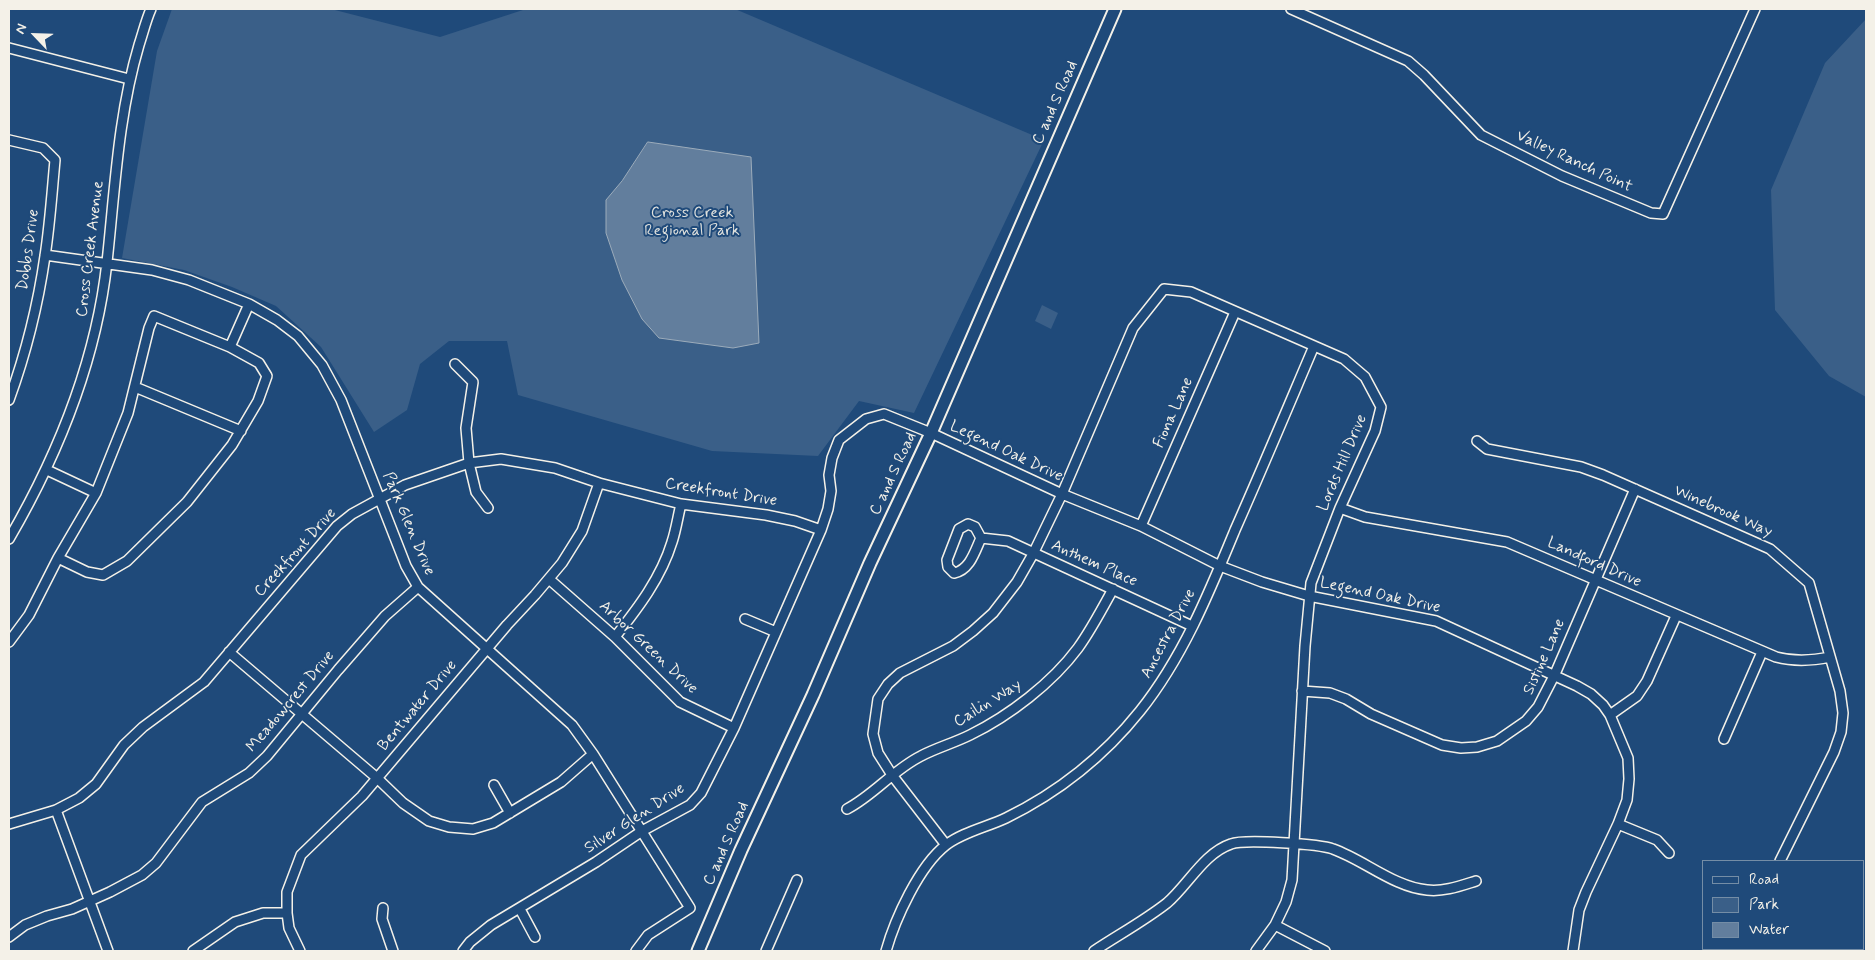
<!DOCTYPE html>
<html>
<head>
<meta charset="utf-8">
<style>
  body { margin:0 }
  #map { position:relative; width:1875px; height:960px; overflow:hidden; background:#1f4a7a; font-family:Mynerve,sans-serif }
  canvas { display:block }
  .frame { position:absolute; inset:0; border:10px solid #f4f1e8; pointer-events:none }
  .legend { position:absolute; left:1702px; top:860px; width:162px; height:90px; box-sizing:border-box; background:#1f4a7a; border:1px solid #748da6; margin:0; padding:6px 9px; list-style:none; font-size:15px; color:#f4f1e8 }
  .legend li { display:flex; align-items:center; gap:10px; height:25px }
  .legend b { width:25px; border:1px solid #748da6 }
  .north { position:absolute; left:10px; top:10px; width:50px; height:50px; -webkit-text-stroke:4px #1f4a7a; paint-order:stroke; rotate:294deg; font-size:14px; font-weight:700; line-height:20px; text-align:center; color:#f4f1e8 }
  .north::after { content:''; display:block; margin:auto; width:18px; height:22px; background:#f4f1e8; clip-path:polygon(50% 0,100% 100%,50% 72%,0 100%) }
</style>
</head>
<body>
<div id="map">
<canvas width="1875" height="960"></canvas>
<div class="frame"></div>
<ul class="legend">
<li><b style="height:6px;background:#1f4a7a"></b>Road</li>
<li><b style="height:14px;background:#3a5f88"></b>Park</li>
<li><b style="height:14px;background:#627e9d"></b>Water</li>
</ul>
<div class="north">N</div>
</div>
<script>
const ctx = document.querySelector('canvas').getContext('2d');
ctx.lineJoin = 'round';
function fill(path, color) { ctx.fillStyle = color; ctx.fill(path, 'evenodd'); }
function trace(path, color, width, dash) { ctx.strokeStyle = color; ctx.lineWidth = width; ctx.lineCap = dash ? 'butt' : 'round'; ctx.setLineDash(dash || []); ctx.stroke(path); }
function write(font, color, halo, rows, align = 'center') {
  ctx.font = font + ' Mynerve,sans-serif'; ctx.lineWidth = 4; ctx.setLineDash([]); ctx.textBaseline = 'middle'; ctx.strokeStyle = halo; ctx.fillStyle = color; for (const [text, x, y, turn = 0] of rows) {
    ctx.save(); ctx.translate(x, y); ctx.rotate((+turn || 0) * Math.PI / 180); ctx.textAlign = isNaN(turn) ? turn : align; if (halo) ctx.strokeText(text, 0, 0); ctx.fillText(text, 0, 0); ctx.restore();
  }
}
const green = new Path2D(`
  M 172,9 L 331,9 L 440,37 L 526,9 L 735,9 L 1044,140 L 914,413 L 859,401 L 818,456 L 712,451 L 518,395 L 507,341 L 449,341 L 420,364 L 407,410 L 374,432 L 321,347 L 276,306 L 232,287 L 184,270 L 122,258 L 157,51 Z
  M 1866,19 L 1866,397 L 1829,376 L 1775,310 L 1771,190 L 1825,63 Z
  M 1042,305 L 1058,313 L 1051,329 L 1035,321 Z`);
const water = new Path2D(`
  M 648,142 L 751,157 L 759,343 L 733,348 L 659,338 L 642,319 L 622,280 L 606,233 L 606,200 L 622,181 Z`);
const minor = new Path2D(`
  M 1291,9 L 1408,61 L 1424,75 L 1481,135 L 1562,176 L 1651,213 L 1663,214 L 1755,9
  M 9,48 L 129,79
  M 9,140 L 43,148 L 55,160 C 52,192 50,224 45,256 C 38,305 26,353 9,400
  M 45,255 L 152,270 L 189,280 L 249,304 L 277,320 L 298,336 L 322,365 L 341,400 L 406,566 L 418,587 L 572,725 L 593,754 L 690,908 L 648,935 L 636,951
  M 230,347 L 249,304
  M 455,364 L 473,382 L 466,428 L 469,463 L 476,492 L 488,508
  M 135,387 L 241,431
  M 1477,441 L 1487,449 L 1581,467 L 1603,475 L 1770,549 L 1809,583 L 1840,691 L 1843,713 L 1841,732 L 1834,752 L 1780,861
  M 47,470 L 96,493
  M 1340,508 L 1365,517 L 1507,542 L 1776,657 C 1795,662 1811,661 1830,657
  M 1141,526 L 1235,312
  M 981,538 C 975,551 970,570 954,573 L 948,567 L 947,560 L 959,529 L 968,524 L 975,527 L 981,538 L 1008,541 L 1192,626
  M 9,539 C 59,453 96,362 107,262 C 115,189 118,116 139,45 C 143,33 146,20 151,9
  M 549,579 L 615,637 L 680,702 L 734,728
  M 745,619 L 776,632
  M 615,637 C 638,608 661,578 672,542 C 676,530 678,516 681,504
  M 9,642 L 29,615 L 58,558 L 96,493 L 128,413 L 149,328 L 154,316 L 230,347 L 259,363 L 267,376 L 258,401 L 232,445 L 187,502 L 127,561 L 103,575 L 87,572 L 58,558
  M 229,652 L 377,778 L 403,803 L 429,821 L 449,827 L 473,829 L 493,823 L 561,782 L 593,754
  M 1302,691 L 1330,693 L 1346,699 L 1371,714 L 1442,745 L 1461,748 L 1477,747 L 1497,741 L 1526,721 L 1538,707 L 1555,674 L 1635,489
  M 1610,715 L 1637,696 L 1647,681 L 1676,616
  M 1724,739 L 1762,652
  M 494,785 L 510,813
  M 847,809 C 874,795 893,770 921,756 C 936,748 954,743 970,735 C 1009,716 1052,683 1078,648 C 1091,630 1102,609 1113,589
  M 56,810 L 108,951
  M 9,824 L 56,810 L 79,798 L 96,784 L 124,745 L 143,727 L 204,682 L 337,526 L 352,514 L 405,485 L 469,463 L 501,459 L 555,468 L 599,483 L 681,504 L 766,515 L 795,521 L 821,530
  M 1618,824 L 1657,840 L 1669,853
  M 946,845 L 892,775 L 878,753 L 873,734 L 878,699 L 888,684 L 900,673 L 953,646 L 973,631 L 993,613 L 1017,582 L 1033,554 L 1062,494 L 1133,328 L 1164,289 L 1191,292 L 1344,359 L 1365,377 L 1381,407 L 1375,431 L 1340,508 L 1311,583 L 1305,646 L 1292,880 L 1286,902 L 1275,925 L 1325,951
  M 383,908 L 382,919 L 393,951
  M 520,909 L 535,937
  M 9,937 L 25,925 L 47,916 L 72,909 L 110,892 L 142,875 L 156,863 L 202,802 L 249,773 L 267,756 L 338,670 L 385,616 L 418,587
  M 193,951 L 235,922 L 263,913 L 287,913
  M 300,951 L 289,928 L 287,913 L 287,892 L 301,855 L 362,796 L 507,625 L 535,595 L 562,563 L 582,531 L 599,483
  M 463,951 L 470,942 L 491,925 L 596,862 L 642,831 L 690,805 L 701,793 L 734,728 L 821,530 L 828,509 L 831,491 L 829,475 L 832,458 L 839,440 L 866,419 L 884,414 L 931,433 L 1062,494 L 1141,526 L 1220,566 L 1262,582 L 1309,596 L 1436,621 L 1577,686 L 1591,694 L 1603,705 L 1610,715 L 1628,758 L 1629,779 L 1627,800 L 1618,824 L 1586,892 L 1579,910 L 1573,951
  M 766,951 L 797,880
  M 886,951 C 895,919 919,866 946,845 C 963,832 987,827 1006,818 C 1057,793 1104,756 1140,711 C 1183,657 1209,593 1235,530 C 1262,469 1288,407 1314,346
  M 1094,951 C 1118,935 1144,921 1167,903 C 1188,885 1204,853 1231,844 C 1244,839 1320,844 1333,849 C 1364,860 1394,887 1427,890 C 1444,892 1460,886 1476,881
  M 1256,951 L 1275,925
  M 1723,951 L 1727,949`);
const major = new Path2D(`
  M 698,951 L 741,850 L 813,695 L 870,563 L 931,433 L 1115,9`);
const streetNames = [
  ["C and S Road",1056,103,-66],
  ["Valley Ranch Point",1574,162,25],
  ["Cross Creek Avenue",91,249,-83],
  ["Dobbs Drive",29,250,-82],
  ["Fiona Lane",1174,413,-66],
  ["Legend Oak Drive",1006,452,25],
  ["Lords Hill Drive",1343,463,-67],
  ["C and S Road",894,474,-65],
  ["Creekfront Drive",721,493,9],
  ["Winebrook Way",1723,512,24],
  ["Park Glen Drive",408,524,67],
  ["Creekfront Drive",296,553,-48],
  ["Landford Drive",1594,563,24],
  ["Anthem Place",1094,564,24],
  ["Legend Oak Drive",1380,596,12],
  ["Ancestra Drive",1169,634,-62],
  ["Arbor Green Drive",648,648,43],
  ["Sistine Lane",1545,657,-66],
  ["Meadowcrest Drive",291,702,-50],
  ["Cailin Way",988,704,-32],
  ["Bentwater Drive",418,706,-50],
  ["Silver Glen Drive",635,819,-33],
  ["C and S Road",727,844,-66]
];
const parkNames = [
  ["Cross Creek",692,214],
  ["Regional Park",692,232]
];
fill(green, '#3a5f88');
fill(water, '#627e9d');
trace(water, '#9cacbb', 1);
trace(minor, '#f4f1e8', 12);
trace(major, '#f4f1e8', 15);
trace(minor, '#1f4a7a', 9);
trace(major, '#1f4a7a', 11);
write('16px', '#f4f1e8', '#1f4a7a', streetNames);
write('16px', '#e1e2de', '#1f4a7a', parkNames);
</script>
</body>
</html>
